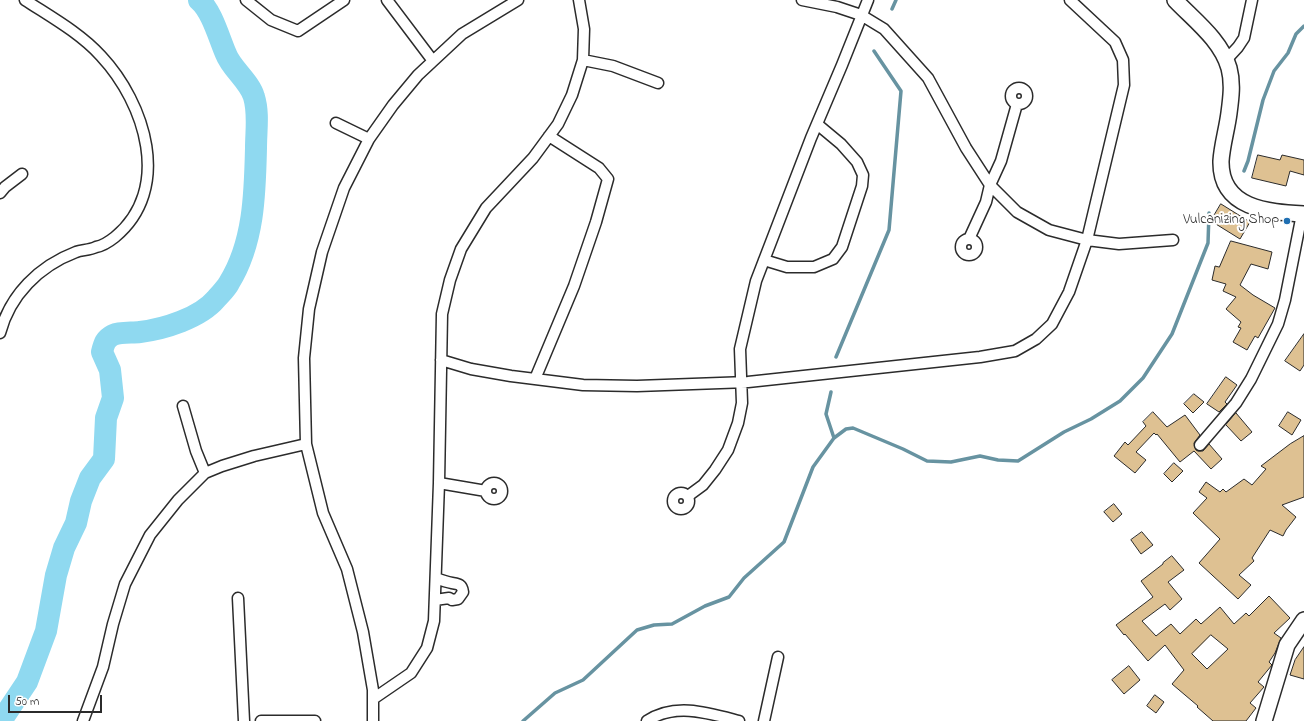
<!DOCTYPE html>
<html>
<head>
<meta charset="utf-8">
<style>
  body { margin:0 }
  #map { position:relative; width:1304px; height:721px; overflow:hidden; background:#fff; font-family:"Indie Flower",sans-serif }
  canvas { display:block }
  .scale { position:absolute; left:8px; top:695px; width:94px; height:18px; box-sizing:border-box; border:2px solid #2b2b2b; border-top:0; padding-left:5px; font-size:12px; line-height:14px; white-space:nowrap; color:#2b2b2b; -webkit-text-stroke:3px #fff; paint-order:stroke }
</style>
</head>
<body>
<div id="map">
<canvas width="1304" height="721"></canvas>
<div class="scale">50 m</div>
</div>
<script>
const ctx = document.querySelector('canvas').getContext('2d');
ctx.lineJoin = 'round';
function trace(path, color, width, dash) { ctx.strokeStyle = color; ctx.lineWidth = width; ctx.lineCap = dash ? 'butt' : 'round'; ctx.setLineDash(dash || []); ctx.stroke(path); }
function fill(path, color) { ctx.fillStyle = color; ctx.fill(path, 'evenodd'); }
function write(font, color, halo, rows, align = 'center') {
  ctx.font = font + ' "Indie Flower",sans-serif'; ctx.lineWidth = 4; ctx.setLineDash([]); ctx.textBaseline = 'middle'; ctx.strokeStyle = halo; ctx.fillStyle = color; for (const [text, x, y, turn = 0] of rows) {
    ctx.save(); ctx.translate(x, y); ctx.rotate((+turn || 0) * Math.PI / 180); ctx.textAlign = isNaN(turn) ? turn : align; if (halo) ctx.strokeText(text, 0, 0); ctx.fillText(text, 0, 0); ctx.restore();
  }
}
const stream = new Path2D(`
  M 892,9 L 896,0
  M 1244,171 L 1248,161 L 1263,100 L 1274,71 L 1288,53 L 1296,34 L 1304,26
  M 836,357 L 889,230 L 901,91 L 874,51
  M 831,392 L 826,414 L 834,438
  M 523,721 L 555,693 L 583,680 L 637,630 L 654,625 L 672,624 L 705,606 L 729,597 L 744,578 L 784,542 L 813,467 L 834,438 L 846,429 L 853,428 L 903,449 L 927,461 L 951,462 L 980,456 L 998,460 L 1018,461 L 1064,432 L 1091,419 L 1120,401 L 1143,378 L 1172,334 L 1208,243 L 1209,213`);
const river = new Path2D(`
  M 1,721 L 27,682 L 46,631 L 56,575 L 64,548 L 76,523 L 81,501 L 90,478 L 104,459 L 106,418 L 113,398 L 110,370 L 102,352 C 104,344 105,339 113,335 C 120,332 132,333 140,332 C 164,329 200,318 216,299 C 220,294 226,289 229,283 C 254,243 255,193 256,148 C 256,131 259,113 254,97 C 250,82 231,68 226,54 C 219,38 212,11 199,0`);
const building = new Path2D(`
  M 1258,155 L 1280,160 L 1282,155 L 1304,160 L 1304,175 L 1290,171 L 1286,186 L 1252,178 Z
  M 1221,204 L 1250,222 L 1240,239 L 1211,221 Z
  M 1231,241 L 1272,252 L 1268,269 L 1251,264 L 1240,285 L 1253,295 L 1275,308 L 1258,338 L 1255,336 L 1247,350 L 1233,342 L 1241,328 L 1238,327 L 1241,322 L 1226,309 L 1236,297 L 1223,291 L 1226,284 L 1212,280 L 1215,266 L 1219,267 Z
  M 1304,334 L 1304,365 L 1300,371 L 1285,361 Z
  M 1226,377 L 1237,385 L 1225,402 L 1227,404 L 1219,412 L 1207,404 Z
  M 1194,394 L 1204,402 L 1193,413 L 1184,404 Z
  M 1153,412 L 1167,427 L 1185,415 L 1200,435 L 1194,443 L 1196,450 L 1198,451 L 1203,451 L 1209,444 L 1222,459 L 1211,469 L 1194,451 L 1180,462 L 1157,434 L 1156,435 L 1154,433 L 1136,452 L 1146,460 L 1135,473 L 1114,456 L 1125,442 L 1128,445 L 1146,426 L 1143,422 Z
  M 1288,412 L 1301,420 L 1292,435 L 1279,426 Z
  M 1236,413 L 1252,432 L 1241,441 L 1226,425 Z
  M 1304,436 L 1304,497 L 1282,505 L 1296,517 L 1286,530 L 1283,536 L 1270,530 L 1252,558 L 1254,561 L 1239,575 L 1251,585 L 1238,599 L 1199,563 L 1220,539 L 1193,513 L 1207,498 L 1199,492 L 1206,482 L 1220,492 L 1223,489 L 1226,492 L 1244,479 L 1252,485 L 1266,469 L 1261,466 L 1290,444 Z
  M 1174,463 L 1183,471 L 1172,482 L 1164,474 Z
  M 1114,504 L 1122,514 L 1113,522 L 1104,512 Z
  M 1142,532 L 1153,545 L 1141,554 L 1131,540 Z
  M 1172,556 L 1184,570 L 1168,582 L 1182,599 L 1170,610 L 1165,604 L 1142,621 L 1156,636 L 1171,624 L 1180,634 L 1196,619 L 1201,624 L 1220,607 L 1234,624 L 1246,613 L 1249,616 L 1269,596 L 1290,618 L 1274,633 L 1281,638 L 1275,653 L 1269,662 L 1272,665 L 1258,682 L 1264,687 L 1250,703 L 1256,708 L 1246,721 L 1213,721 L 1197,707 L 1198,706 L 1172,684 L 1184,670 L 1165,645 L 1148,661 L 1125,634 L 1124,635 L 1116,625 L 1153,597 L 1141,581 L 1163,564 L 1163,563 ZM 1211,635 L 1228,649 L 1207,669 L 1192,654 Z
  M 1304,647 L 1304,679 L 1290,675 L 1295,660 Z
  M 1129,666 L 1140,680 L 1124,694 L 1112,680 Z
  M 1155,695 L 1164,702 L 1156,713 L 1147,706 Z`);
const minor = new Path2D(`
  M 246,0 L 271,20 L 298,31 L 344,0
  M 387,0 L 433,61
  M 802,0 L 837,7 L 861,15 L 884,29 L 928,78 L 966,148 L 990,185 L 1017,212 L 1049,230 L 1087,240 L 1119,244 L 1173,240
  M 583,60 L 613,66 L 658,83
  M 1226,60 L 1238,47 L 1244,38 L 1252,0
  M1011 96a8 8 0 1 1 16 0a8 8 0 1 1-16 0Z
  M 336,123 L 369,139
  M 0,193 L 5,187 L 22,174
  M961 247a8 8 0 1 1 16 0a8 8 0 1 1-16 0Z
  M 969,239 L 986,202 L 990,185 L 1001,161 L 1017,104
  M 764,260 L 787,267 L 814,267 L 833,259 L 842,247 L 862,186 L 863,175 L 857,162 L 841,144 L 817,124
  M 0,333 C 10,295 39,266 76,252 C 82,250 90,250 96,247 C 102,246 110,241 115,237 C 173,189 145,103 101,56 C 80,33 51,17 25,0
  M 441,360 L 471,369 L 511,376 L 583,385 L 637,386 L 748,382 L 980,357 L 1015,351 L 1036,339 L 1052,324 L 1069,292 L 1087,240 L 1124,85 L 1123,60 L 1115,42 L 1070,0
  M 535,379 L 574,286 L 596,222 L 608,179 L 599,168 L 549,136
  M 183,406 L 196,451 L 205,473
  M 1200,445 L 1236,403 L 1251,379 L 1278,324 L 1285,300 L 1302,214
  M486 491a8 8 0 1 1 16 0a8 8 0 1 1-16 0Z
  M 439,483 L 486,491
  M673 501a8 8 0 1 1 16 0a8 8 0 1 1-16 0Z
  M 688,496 L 703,485 L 715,470 L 728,450 L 738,423 L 742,403 L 740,349 L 756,281 L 811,138 L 842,65 L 868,0
  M 238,598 L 244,721
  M 435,600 L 449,598 L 452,600 L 458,599 L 463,592 C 462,584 458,584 452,583 C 446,582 441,580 436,578
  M 373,699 L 411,673 L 427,648 L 434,621 L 439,483 L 442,314 L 450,280 L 461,249 L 486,208 L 533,158 L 558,124 L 572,95 L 583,60 L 584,29 L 579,0
  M 83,721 L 103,667 L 113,624 L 125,584 L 150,535 L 178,500 L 205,473 L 222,466 L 254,456 L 306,444
  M 261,721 L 315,721
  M 373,721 L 373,690 L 363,632 L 347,569 L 323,513 L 306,444 L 304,358 L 309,309 L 322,252 L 344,188 L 369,139 L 393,105 L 418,75 L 462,34 L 518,0
  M 647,721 C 675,702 709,713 739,721
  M 764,721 L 778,657`);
const secondary = new Path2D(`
  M 1175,0 C 1194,20 1221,40 1229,68 C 1233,83 1231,98 1229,113 C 1227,129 1222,145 1221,161 C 1220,209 1268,212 1304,214
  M 1264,721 L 1287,645 L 1304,620`);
const markers = [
  [1287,221,4,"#1f6fb2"]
];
const poiNames = [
  ["Vulcanizing Shop",1279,221]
];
trace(stream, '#6793a1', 3.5);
trace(river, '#8fd9f0', 22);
fill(building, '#dec192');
trace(building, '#2b2b2b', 1);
trace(minor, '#2b2b2b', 13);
trace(secondary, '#2b2b2b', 18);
trace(minor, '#fff', 10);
trace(secondary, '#fff', 15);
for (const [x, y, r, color] of markers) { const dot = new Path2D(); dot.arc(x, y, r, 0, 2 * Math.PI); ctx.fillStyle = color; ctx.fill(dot); trace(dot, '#fff', 1.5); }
write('14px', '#2b2b2b', '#fff', poiNames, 'right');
</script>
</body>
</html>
